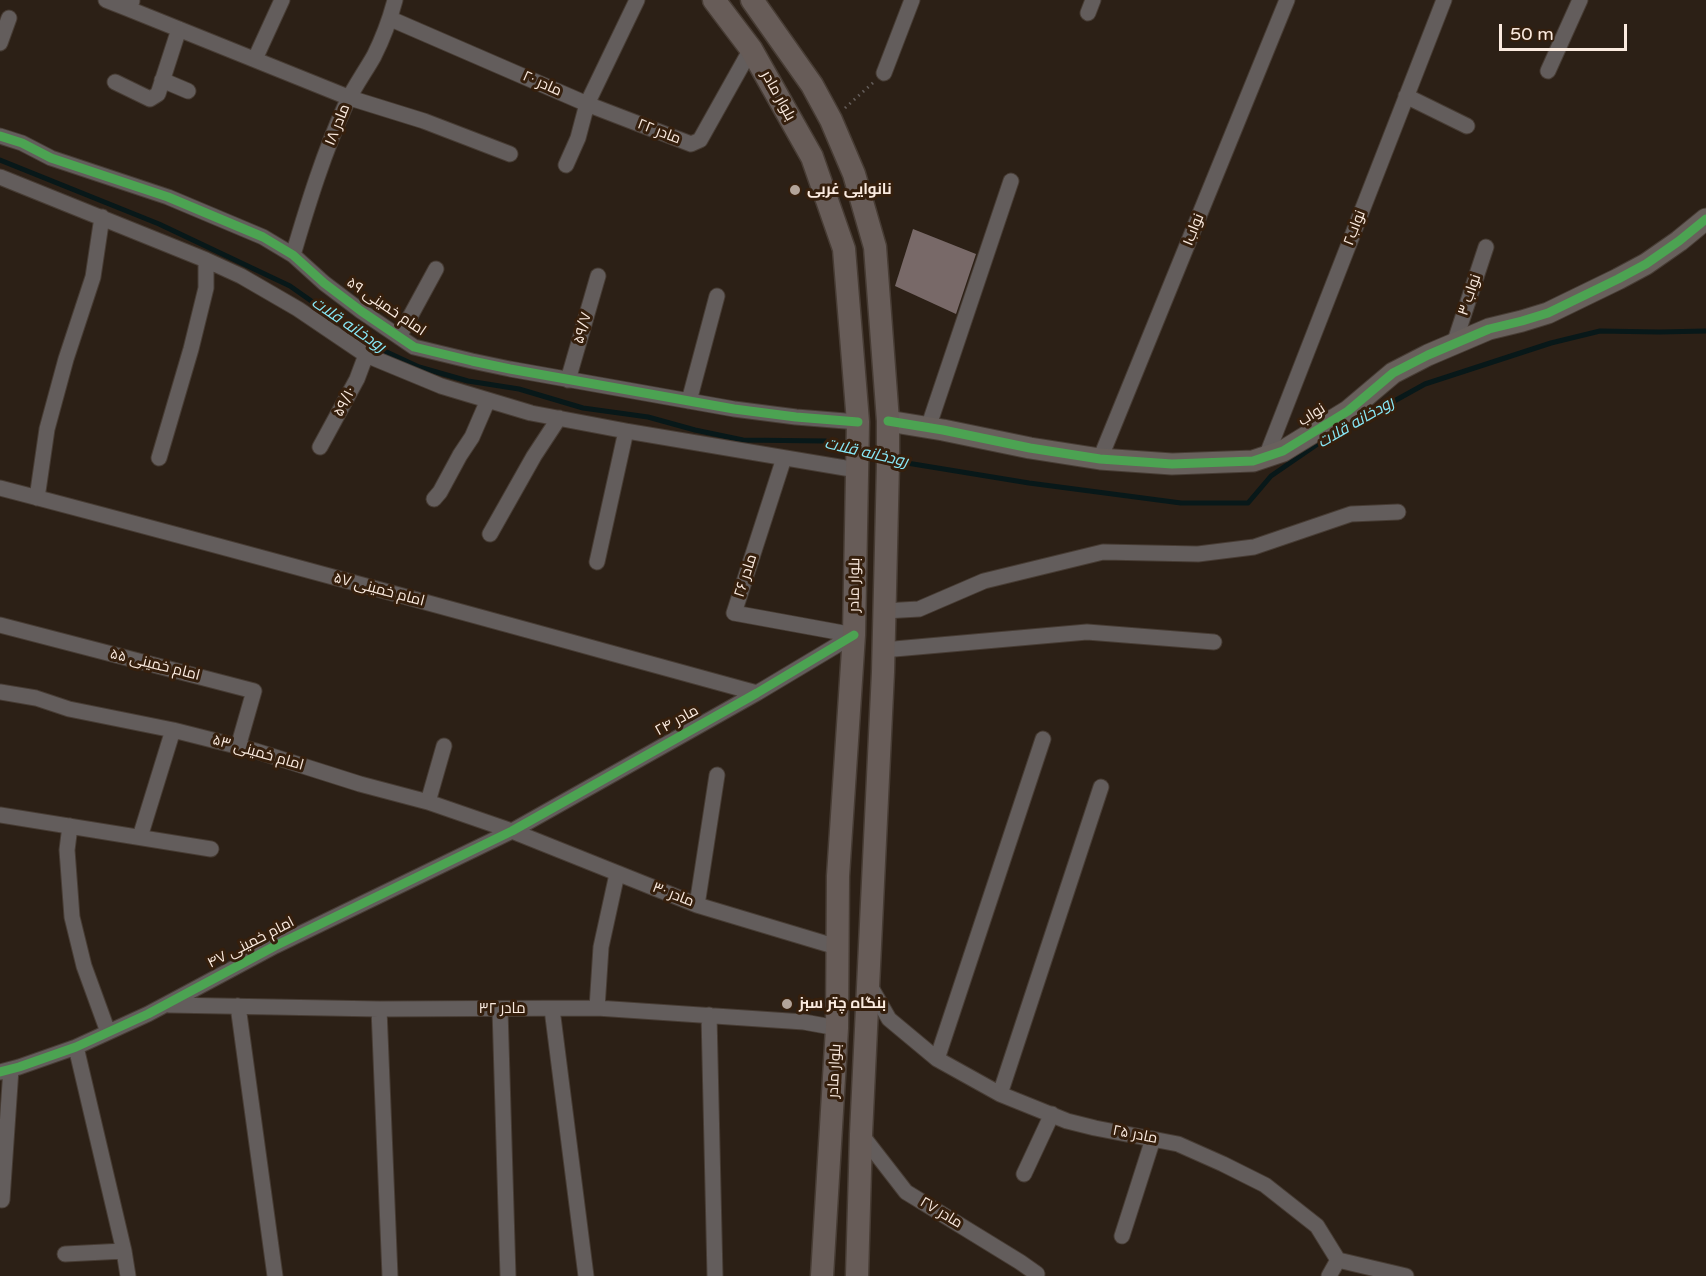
<!DOCTYPE html>
<html>
<head>
<meta charset="utf-8">
<style>
  body { margin:0 }
  #map { position:relative; width:1706px; height:1276px; overflow:hidden; background:#2c2016; font-family:"Varela Round",sans-serif }
  canvas { display:block }
  .scale { position:absolute; left:1499px; top:24px; width:128px; height:27px; box-sizing:border-box; border:3px solid #fbebe0; border-top:0; padding-left:8px; font-size:18px; line-height:21px; white-space:nowrap; color:#fbebe0; -webkit-text-stroke:4px #351f0d; paint-order:stroke }
</style>
</head>
<body>
<div id="map">
<canvas width="1706" height="1276"></canvas>
<div class="scale">50 m</div>
</div>
<script>
const ctx = document.querySelector('canvas').getContext('2d');
ctx.lineJoin = 'round';
function trace(path, color, width, dash) { ctx.strokeStyle = color; ctx.lineWidth = width; ctx.lineCap = dash ? 'butt' : 'round'; ctx.setLineDash(dash || []); ctx.stroke(path); }
function fill(path, color) { ctx.fillStyle = color; ctx.fill(path, 'evenodd'); }
function write(font, color, halo, rows, align = 'center') {
  ctx.font = font + ' "Varela Round",Cairo,sans-serif'; ctx.lineWidth = 6; ctx.setLineDash([]); ctx.textBaseline = 'middle'; ctx.strokeStyle = halo; ctx.fillStyle = color; for (const [text, x, y, turn = 0] of rows) {
    ctx.save(); ctx.translate(x, y); ctx.rotate((+turn || 0) * Math.PI / 180); ctx.textAlign = isNaN(turn) ? turn : align; if (halo) ctx.strokeText(text, 0, 0); ctx.fillText(text, 0, 0); ctx.restore();
  }
}
const stream = new Path2D(`
  M 0,160 L 159,224 L 290,286 L 378,348 L 419,367 L 468,381 L 519,389 L 583,408 L 648,417 L 695,430 L 743,440 L 825,441 L 852,449
  M 893,459 L 907,463 L 1029,483 L 1181,503 L 1248,503 L 1271,476 L 1322,441 L 1425,384 L 1551,343 L 1600,331 L 1659,332 L 1706,331`);
const building = new Path2D(`
  M 913,229 L 976,254 L 956,314 L 895,286 Z`);
const path = new Path2D(`
  M 845,108 L 874,82`);
const street = new Path2D(`
  M 106,0 L 129,9 L 132,1
  M 129,9 L 350,98 L 424,121 L 510,154
  M 1088,13 L 1093,0
  M 391,19 L 587,104 L 637,0
  M 0,43 L 9,18
  M 255,59 L 282,0
  M 1548,71 L 1580,0
  M 884,73 L 912,0
  M 162,80 L 188,91
  M 115,82 L 150,99 L 158,94 L 179,29
  M 1406,96 L 1467,126
  M 0,136 L 22,143 L 51,158 L 168,197 L 263,237 L 293,255 L 324,283 L 361,311 L 414,347 L 472,361 L 510,369 L 734,409 L 796,417 L 858,422
  M 566,165 L 578,138 L 587,104 L 691,144 L 700,140 L 751,49
  M 0,177 L 206,260 L 241,276 L 298,309 L 366,355 L 441,386 L 531,413 L 626,431 L 857,470
  M 293,255 C 308,204 324,152 346,104 C 354,87 365,72 374,56 C 383,38 390,19 395,0
  M 399,337 L 436,269
  M 1454,344 L 1486,247
  M 568,380 L 598,276
  M 689,401 L 717,296
  M 928,428 L 1011,181
  M 320,447 L 357,379 L 366,355
  M 1266,457 L 1444,0
  M 159,458 L 191,349 L 206,288 L 206,260
  M 784,458 L 734,613 L 854,635
  M 1100,459 L 1287,0
  M 0,488 C 253,554 505,624 757,693
  M 37,498 L 47,429 L 66,359 L 93,277 L 102,217
  M 434,499 L 440,492 L 460,455 L 472,437 L 488,400
  M 490,534 L 534,456 L 559,418
  M 597,562 L 626,431
  M 884,611 L 919,609 L 984,581 L 1103,552 L 1198,554 L 1254,547 L 1351,514 L 1398,512
  M 0,625 L 254,691 L 238,747
  M 883,650 L 1087,632 L 1214,642
  M 0,692 L 36,698 L 69,709 L 173,730 L 256,751 L 360,784 L 428,802 L 512,831 L 697,905 L 837,947
  M 428,802 L 444,746
  M 0,815 L 211,849
  M 70,826 L 67,850 L 72,917 L 84,966 L 108,1032
  M 140,837 L 173,730
  M 697,905 L 717,775
  M 869,984 L 889,1019 L 937,1059 L 1000,1094 L 1067,1121 L 1095,1128 L 1178,1144 L 1223,1164 L 1265,1185 L 1317,1226 L 1338,1260 L 1406,1276
  M 169,1005 L 379,1009 L 597,1008 L 804,1022 L 837,1028
  M 238,1006 L 275,1276
  M 597,1008 L 601,947 L 617,874
  M 379,1009 L 390,1276
  M 500,1009 L 508,1276
  M 552,1009 L 586,1276
  M 709,1015 L 715,1276
  M 76,1047 L 124,1251 L 128,1276
  M 937,1059 L 1043,739
  M 0,1072 L 19,1067 L 76,1047 L 148,1014 L 275,946 L 512,831 L 757,693 L 854,635
  M 1000,1094 L 1101,787
  M 861,1134 L 906,1192 L 1020,1262 L 1037,1274
  M 1024,1174 L 1052,1114
  M 2,1200 L 11,1069
  M 1122,1236 L 1153,1139
  M 65,1254 L 124,1251
  M 1329,1276 L 1338,1260`);
const secondary = new Path2D(`
  M 888,421 L 943,430 L 1030,448 L 1100,459 L 1172,464 L 1253,461 L 1283,451 L 1348,411 L 1393,373 L 1428,355 L 1489,329 L 1522,321 L 1548,313 L 1618,279 L 1646,264 L 1679,241 L 1706,219`);
const primary = new Path2D(`
  M 714,0 L 751,49 L 812,157 L 844,249 L 858,422 L 854,635 L 838,876 L 837,1028 L 822,1276
  M 752,0 L 812,85 L 831,120 L 854,174 L 875,247 L 888,421 L 888,464 L 883,672 L 861,1134 L 857,1276`);
const cycleway = new Path2D(`
  M 0,136 L 22,143 L 51,158 L 168,197 L 263,237 L 293,255 L 324,283 L 361,311 L 414,347 L 472,361 L 510,369 L 734,409 L 796,417 L 858,422
  M 888,421 L 943,430 L 1030,448 L 1100,459 L 1172,464 L 1253,461 L 1283,451 L 1348,411 L 1393,373 L 1428,355 L 1489,329 L 1522,321 L 1548,313 L 1618,279 L 1646,264 L 1679,241 L 1706,219
  M 0,1072 L 19,1067 L 76,1047 L 148,1014 L 275,946 L 512,831 L 757,693 L 854,635`);
const markers = [
  [795,190,6,"#b3a499"],
  [787,1004,6,"#b3a499"]
];
const streetNames = [
  ["مادر ۲۰",542,84,24],
  ["بلوار مادر",778,96,61],
  ["مادر ۱۸",338,125,-68],
  ["مادر ۲۲",659,132,21],
  ["نواب۲",1355,228,-69],
  ["نواب۱",1194,230,-68],
  ["نواب ۳",1470,295,-71],
  ["امام خمینی ۵۹",386,307,34],
  ["۵۹/۷",583,328,-74],
  ["۵۹/۱۰",345,402,-63],
  ["نواب",1312,415,-32],
  ["مادر ۲۶",746,576,-72],
  ["بلوار مادر",855,585,-89],
  ["امام خمینی ۵۷",379,590,15],
  ["امام خمینی ۵۵",155,665,14],
  ["مادر ۲۴",677,721,-29],
  ["امام خمینی ۵۳",258,753,16],
  ["مادر ۳۰",673,895,21],
  ["امام خمینی ۴۷",251,943,-27],
  ["مادر ۳۲",502,1009],
  ["بلوار مادر",835,1071,-87],
  ["مادر ۲۵",1135,1135,11],
  ["مادر ۲۷",941,1213,31]
];
const poiNames = [
  ["نانوایی غربی",807,190],
  ["بنگاه چتر سبز",799,1004]
];
const waterNames = [
  ["رودخانه قلات",348,325,34],
  ["رودخانه قلات",1356,423,-30],
  ["رودخانه قلات",866,453,13]
];
trace(stream, '#081819', 5);
fill(building, '#786968');
trace(street, '#473c34', 17);
trace(secondary, '#473c34', 23);
trace(primary, '#473c34', 25);
trace(path, '#655e5b', 3, [1.5, 4.5]);
trace(street, '#635d5c', 15);
trace(secondary, '#68605c', 21);
trace(primary, '#675c58', 22);
trace(cycleway, '#4ca352', 9);
for (const [x, y, r, color] of markers) { const dot = new Path2D(); dot.arc(x, y, r, 0, 2 * Math.PI); ctx.fillStyle = color; ctx.fill(dot); trace(dot, '#351f0d', 2); }
write('15px', '#fbebe0', '#351f0d', streetNames);
write('bold 15px', '#fbebe0', '#351f0d', poiNames, 'left');
write('italic 16px', '#88e9f8', '#351f0d', waterNames);
</script>
</body>
</html>
